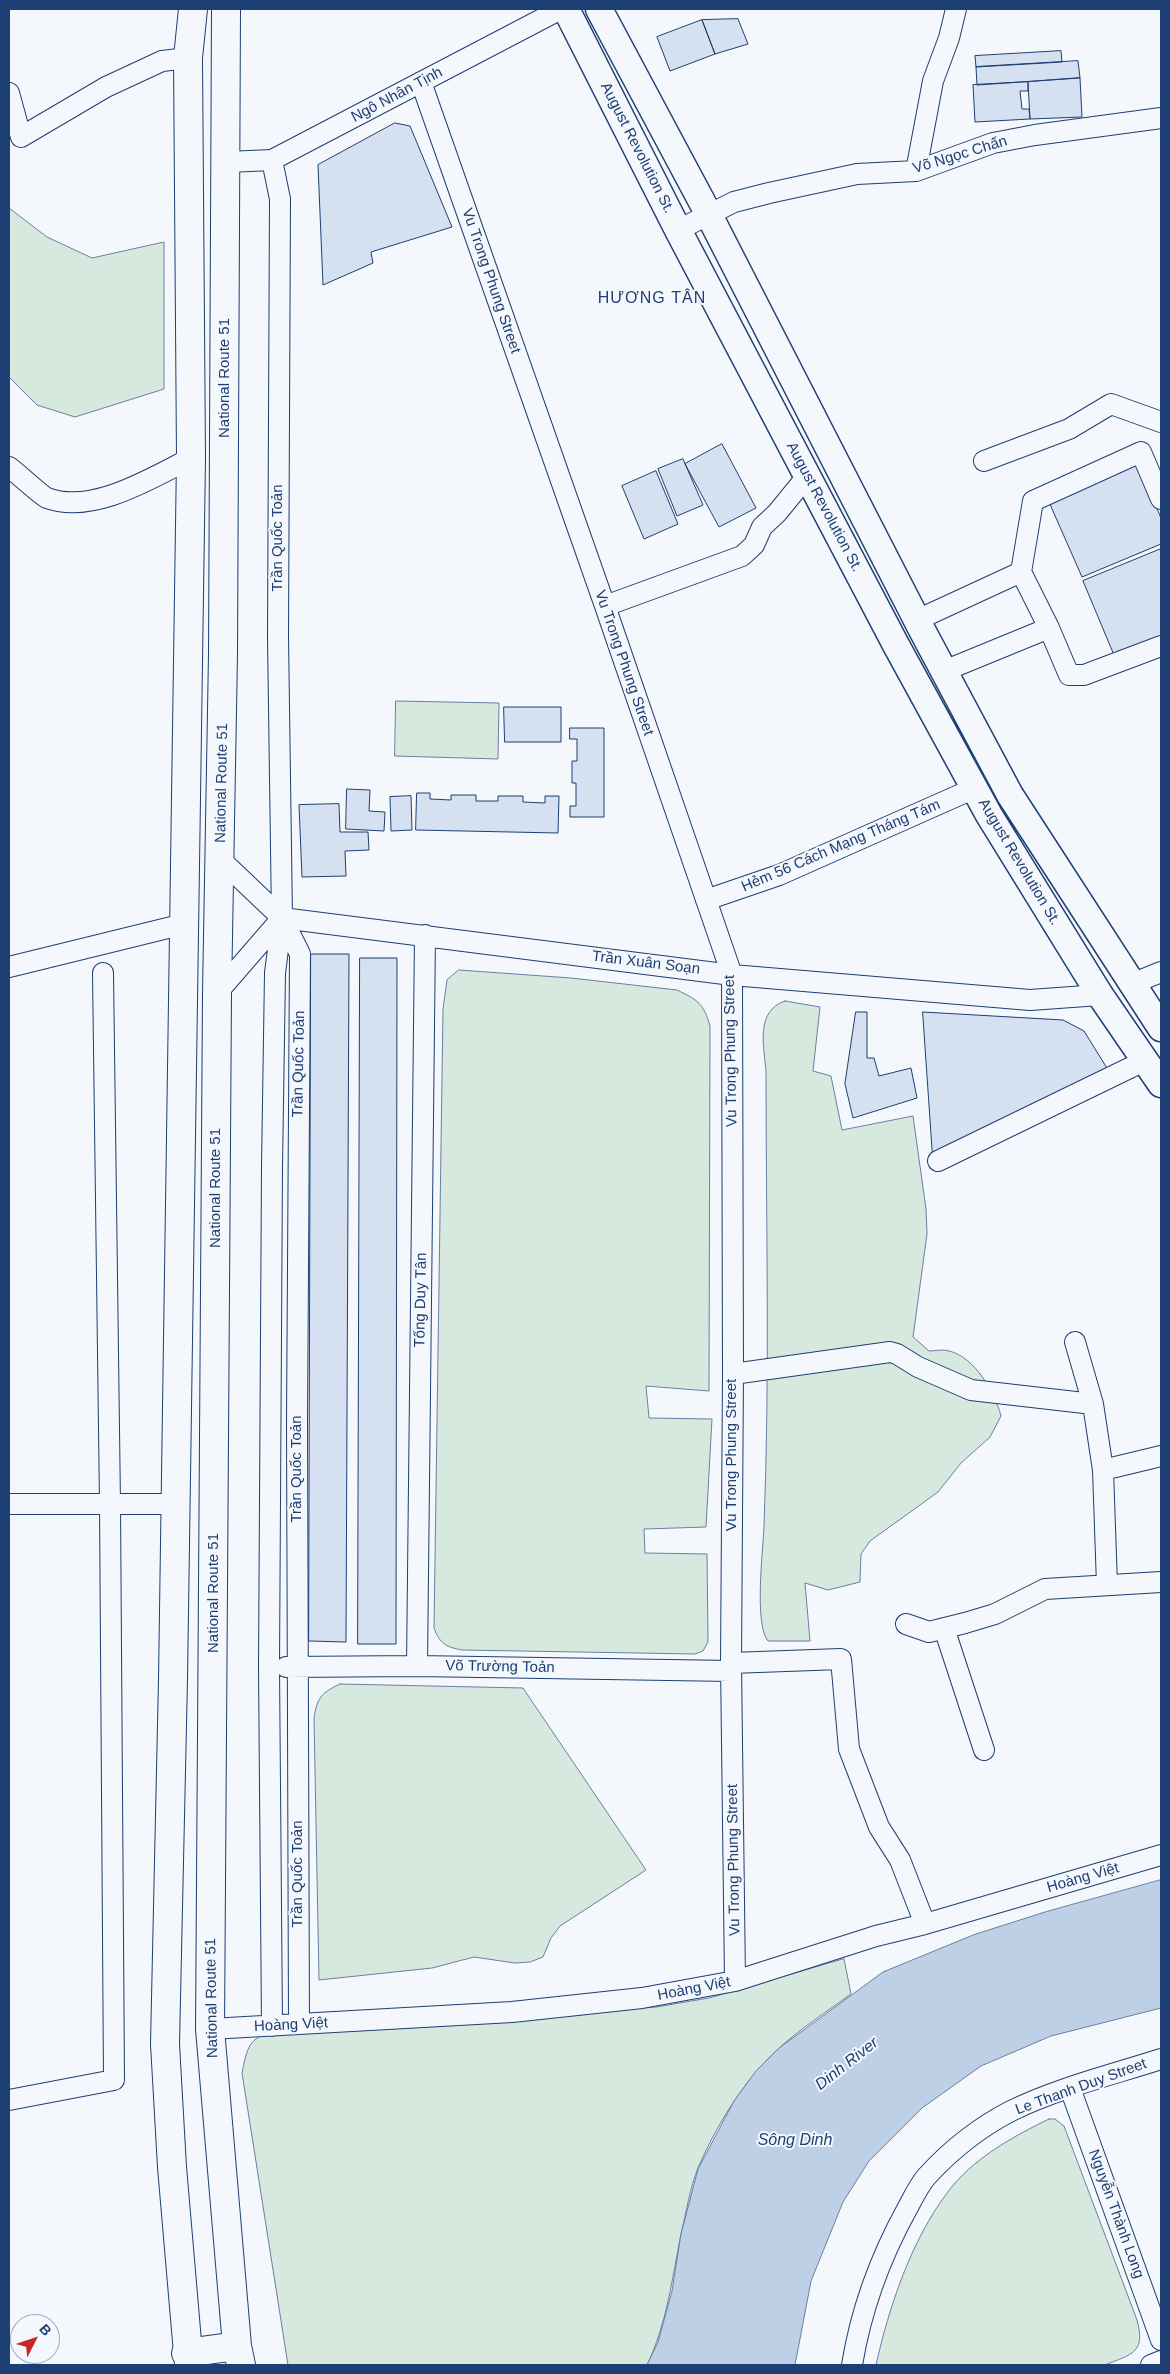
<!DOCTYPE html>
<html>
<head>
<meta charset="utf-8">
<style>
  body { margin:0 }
  #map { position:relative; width:1170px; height:2374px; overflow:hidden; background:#f4f7fb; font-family:Helvetica,sans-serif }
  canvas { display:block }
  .frame { position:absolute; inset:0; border:10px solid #1d3f73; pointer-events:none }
  .north { position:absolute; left:10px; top:2314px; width:50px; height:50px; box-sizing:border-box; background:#f4f7fb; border:1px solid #9eadc5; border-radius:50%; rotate:49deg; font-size:14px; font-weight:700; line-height:20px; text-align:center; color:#1d3f73 }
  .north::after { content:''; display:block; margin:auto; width:18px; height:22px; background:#c62828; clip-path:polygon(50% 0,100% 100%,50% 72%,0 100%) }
</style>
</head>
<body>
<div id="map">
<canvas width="1170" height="2374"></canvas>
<div class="frame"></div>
<div class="north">B</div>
</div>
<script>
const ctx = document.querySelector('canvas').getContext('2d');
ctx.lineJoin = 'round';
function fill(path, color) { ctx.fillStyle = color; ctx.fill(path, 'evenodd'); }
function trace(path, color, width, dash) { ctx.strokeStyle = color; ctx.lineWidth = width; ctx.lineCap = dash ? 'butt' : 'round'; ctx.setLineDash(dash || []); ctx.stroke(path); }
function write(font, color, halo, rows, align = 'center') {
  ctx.font = font + ' Helvetica,sans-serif'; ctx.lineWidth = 4; ctx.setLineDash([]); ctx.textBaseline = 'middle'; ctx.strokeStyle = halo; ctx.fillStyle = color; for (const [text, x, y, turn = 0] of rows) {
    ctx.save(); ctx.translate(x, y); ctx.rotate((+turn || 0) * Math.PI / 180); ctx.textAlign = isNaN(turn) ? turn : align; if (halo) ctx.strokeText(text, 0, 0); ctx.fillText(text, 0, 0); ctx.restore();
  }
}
const green = new Path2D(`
  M 9,208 L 47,237 L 92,258 L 164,242 L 164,389 L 75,417 L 37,405 L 9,377 Z
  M 396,701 L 499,703 L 498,759 L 395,756 Z
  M 459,970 L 571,978 L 677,990 C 698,1000 704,1004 710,1026 L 709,1391 L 646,1386 L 649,1418 L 712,1419 L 706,1527 L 644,1529 L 645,1553 L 707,1554 L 708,1642 L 703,1651 L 695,1654 L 462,1650 C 446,1647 440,1644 434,1628 L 443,1009 L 447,980 Z
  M 785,1001 L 820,1007 L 813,1071 L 831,1076 L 842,1130 L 913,1116 L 926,1209 L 927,1234 L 913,1337 L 929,1351 C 935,1351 943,1349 949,1351 C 975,1357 995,1393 1001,1416 L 990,1437 L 961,1463 L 938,1492 L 870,1541 L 861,1554 L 860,1582 L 828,1590 L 805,1583 L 810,1641 L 768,1641 C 754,1624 763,1551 764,1526 C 770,1375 766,1222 766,1071 C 764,1046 755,1011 785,1001 Z
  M 340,1684 L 523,1688 L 646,1870 L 560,1926 L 551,1938 L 543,1957 L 530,1962 L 515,1963 L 474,1957 L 432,1968 L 319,1980 L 314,1718 C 317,1698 321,1693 340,1684 Z
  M 844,1959 L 851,1994 C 826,2012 800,2029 778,2049 C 744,2080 716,2126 698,2168 C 690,2188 686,2213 681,2234 C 672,2279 667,2323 647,2365 L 288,2365 L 242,2073 C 247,2049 248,2037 274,2032 L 656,2007 L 709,1998 Z
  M 1049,2119 L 1055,2119 L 1064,2126 L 1137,2320 C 1146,2353 1132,2354 1105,2365 L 876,2365 C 889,2307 911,2241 947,2193 C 972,2159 1012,2137 1049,2119 Z`);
const water = new Path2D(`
  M 1161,1880 L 1161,2008 L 1051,2036 L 981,2066 L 922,2108 L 869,2161 L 843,2202 L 811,2281 L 795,2365 L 647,2365 L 658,2342 L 672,2291 L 681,2234 L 698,2169 L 734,2101 L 756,2071 L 779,2048 L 883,1972 L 973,1935 L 1045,1912 Z`);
const building = new Path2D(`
  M 738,19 L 748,44 L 715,54 L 702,20 Z
  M 702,20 L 715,54 L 670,71 L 657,37 Z
  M 1061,51 L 1062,62 L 976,67 L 975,56 Z
  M 1078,61 L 1080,78 L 977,85 L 976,67 Z
  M 1080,78 L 1082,117 L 1030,119 L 1028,82 Z
  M 1028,82 L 1028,91 L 1020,91 L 1022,109 L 1029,109 L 1030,119 L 975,122 L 973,85 Z
  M 395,123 L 410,126 L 452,227 L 371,252 L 373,263 L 323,285 L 318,165 Z
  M 722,444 L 756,508 L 719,527 L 685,464 Z
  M 683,459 L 703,505 L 677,516 L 658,469 Z
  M 1138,464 L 1161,518 L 1161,544 L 1082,577 L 1049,502 Z
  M 656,471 L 678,524 L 644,539 L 622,486 Z
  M 1161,549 L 1161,636 L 1114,655 L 1083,581 Z
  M 504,707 L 561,707 L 561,742 L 505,742 Z
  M 570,728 L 604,728 L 604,817 L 570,817 L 570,806 L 576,806 L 576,783 L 572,783 L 572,761 L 577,761 L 577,739 L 570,739 Z
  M 347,789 L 370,790 L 369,811 L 385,812 L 384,831 L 346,829 Z
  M 417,793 L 430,793 L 430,799 L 451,800 L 451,795 L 476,795 L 476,801 L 498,801 L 498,796 L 523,796 L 523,802 L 545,803 L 545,796 L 559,796 L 558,833 L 416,830 Z
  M 411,796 L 412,830 L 391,831 L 390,797 Z
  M 339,804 L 340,832 L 368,832 L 369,850 L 345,851 L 346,876 L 302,877 L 299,805 Z
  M 311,954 L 349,954 L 346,1642 L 309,1641 Z
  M 360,958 L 397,958 L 396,1644 L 358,1644 Z
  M 856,1012 L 867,1012 L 867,1058 L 874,1058 L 879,1076 L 911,1068 L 917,1098 L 853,1118 L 845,1084 Z
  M 923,1012 L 1063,1020 L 1084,1031 L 1110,1073 L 933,1158 Z`);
const minor = new Path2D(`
  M 421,82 L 605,606 L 732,975 L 733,1374 L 731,1663 L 735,1981
  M 9,93 L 21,137 L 106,87 L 162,61 L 188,58
  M 227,162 L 272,160 L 561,9
  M 916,171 L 933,81 L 949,38 L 956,9
  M 678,230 L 734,202 L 769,193 L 857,174 L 916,171 L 993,143 L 1035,135 L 1161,118
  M 984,461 L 1069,429 L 1111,404 L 1161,422
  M 9,467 C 16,472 42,496 47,498 C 92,515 152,478 191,458
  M 1161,499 L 1141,452 L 1033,501 L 1021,572 L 1049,628 L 1069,675 L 1084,675 L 1161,646
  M 605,606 L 742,556 L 754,545 L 762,527 L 777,513 L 808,475
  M 917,620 L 1021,572
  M 944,671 L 1049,628
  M 221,860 L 282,918 L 732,975 L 1030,1000 L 1100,995
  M 706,900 L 779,875 L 975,788
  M 282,918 L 300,954 L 297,1423 L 299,2024
  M 9,967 L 184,924
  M 1134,983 L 1161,972
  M 217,993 L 282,918
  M 938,1161 L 1146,1060
  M 1075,1342 L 1093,1404 L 1103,1470 L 1107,1585
  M 733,1374 L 890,1352 L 897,1354 L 918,1367 L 971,1390 L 1093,1404
  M 1103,1470 L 1161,1456
  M 9,1504 L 175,1504
  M 906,1624 L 929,1632 L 965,1623 L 995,1614 L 1045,1589 L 1161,1582
  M 944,1628 L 984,1750
  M 731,1663 L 841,1659 L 849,1749 L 879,1827 L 900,1860 L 925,1924
  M 417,1666 L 425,935
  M 286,1667 L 417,1666 L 731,1671
  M 272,2026 L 269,1667 L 272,1167 L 275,973 L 282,918 L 278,637 L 280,199 L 272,160
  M 210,2029 L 512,2012 L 642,1998 L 735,1981 L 876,1936 L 925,1924 L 1161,1855
  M 1070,2088 L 1161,2340
  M 9,2100 L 114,2080 L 110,1504 L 103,973
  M 852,2365 C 861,2310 880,2258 907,2209 C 913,2198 919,2185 927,2176 C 950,2151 980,2127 1011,2111 C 1058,2088 1111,2075 1161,2059
  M 1151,2365 L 1161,2361`);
const major = new Path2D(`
  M 566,9 L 678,230 L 896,645 L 989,815 L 1100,995 L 1161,1084
  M 599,9 L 708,213 L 922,630 L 1010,795 L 1161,1028`);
const highway = new Path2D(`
  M 226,9 L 223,654 L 217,993 L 210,2029 L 237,2346 L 241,2365
  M 186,2353 L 237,2346
  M 189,2365 L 172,2167 L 165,2044 L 173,1679 L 191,458 L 188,58 L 193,9`);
const streetNames = [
  ["Ngô Nhân Tịnh",397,95,-28],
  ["August Revolution St.",637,148,63],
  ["Võ Ngọc Chấn",960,155,-17],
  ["Vu Trong Phung Street",491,281,71],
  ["National Route 51",225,378,-90],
  ["August Revolution St.",824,507,62],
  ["Trần Quốc Toản",278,538,-90],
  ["Vu Trong Phung Street",624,663,71],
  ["National Route 51",222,783,-89],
  ["Hẻm 56 Cách Mạng Tháng Tám",841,846,-23],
  ["August Revolution St.",1019,862,59],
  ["Trần Xuân Soạn",646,963,7],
  ["Vu Trong Phung Street",731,1051,-91],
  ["Trần Quốc Toản",299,1064,-89],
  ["National Route 51",216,1188,-90],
  ["Tống Duy Tân",421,1300,-89],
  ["Vu Trong Phung Street",732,1455,-90],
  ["Trần Quốc Toản",297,1469,-90],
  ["National Route 51",214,1593,-90],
  ["Võ Trường Toản",500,1667,1],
  ["Vu Trong Phung Street",734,1860,-91],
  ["Trần Quốc Toản",298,1874,-90],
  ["Hoàng Việt",1083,1878,-16],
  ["Hoàng Việt",694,1989,-11],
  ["National Route 51",212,1998,-91],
  ["Hoàng Việt",291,2025,-3],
  ["Le Thanh Duy Street",1081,2087,-20],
  ["Nguyễn Thành Long",1116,2214,70]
];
const neighbourhoodNames = [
  ["HƯƠNG TÂN",652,299]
];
const waterNames = [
  ["Dinh River",847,2064,-38],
  ["Sông Dinh",795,2141]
];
fill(green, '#d7e8df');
trace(green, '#687fa3', 1);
fill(water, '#bed0e5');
trace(water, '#687fa3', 1);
fill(building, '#d5e0f0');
trace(building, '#1d3f73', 1);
trace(minor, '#1d3f73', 22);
trace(major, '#1d3f73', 29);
trace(highway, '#1d3f73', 30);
trace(minor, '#f4f7fb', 20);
trace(major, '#f4f7fb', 26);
trace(highway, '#f4f7fb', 28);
write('15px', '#1d3f73', '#f4f7fb', streetNames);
ctx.letterSpacing = '1px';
write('16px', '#1d3f73', '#f4f7fb', neighbourhoodNames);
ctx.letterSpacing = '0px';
write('italic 16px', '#1d3f73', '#f4f7fb', waterNames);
</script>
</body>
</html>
